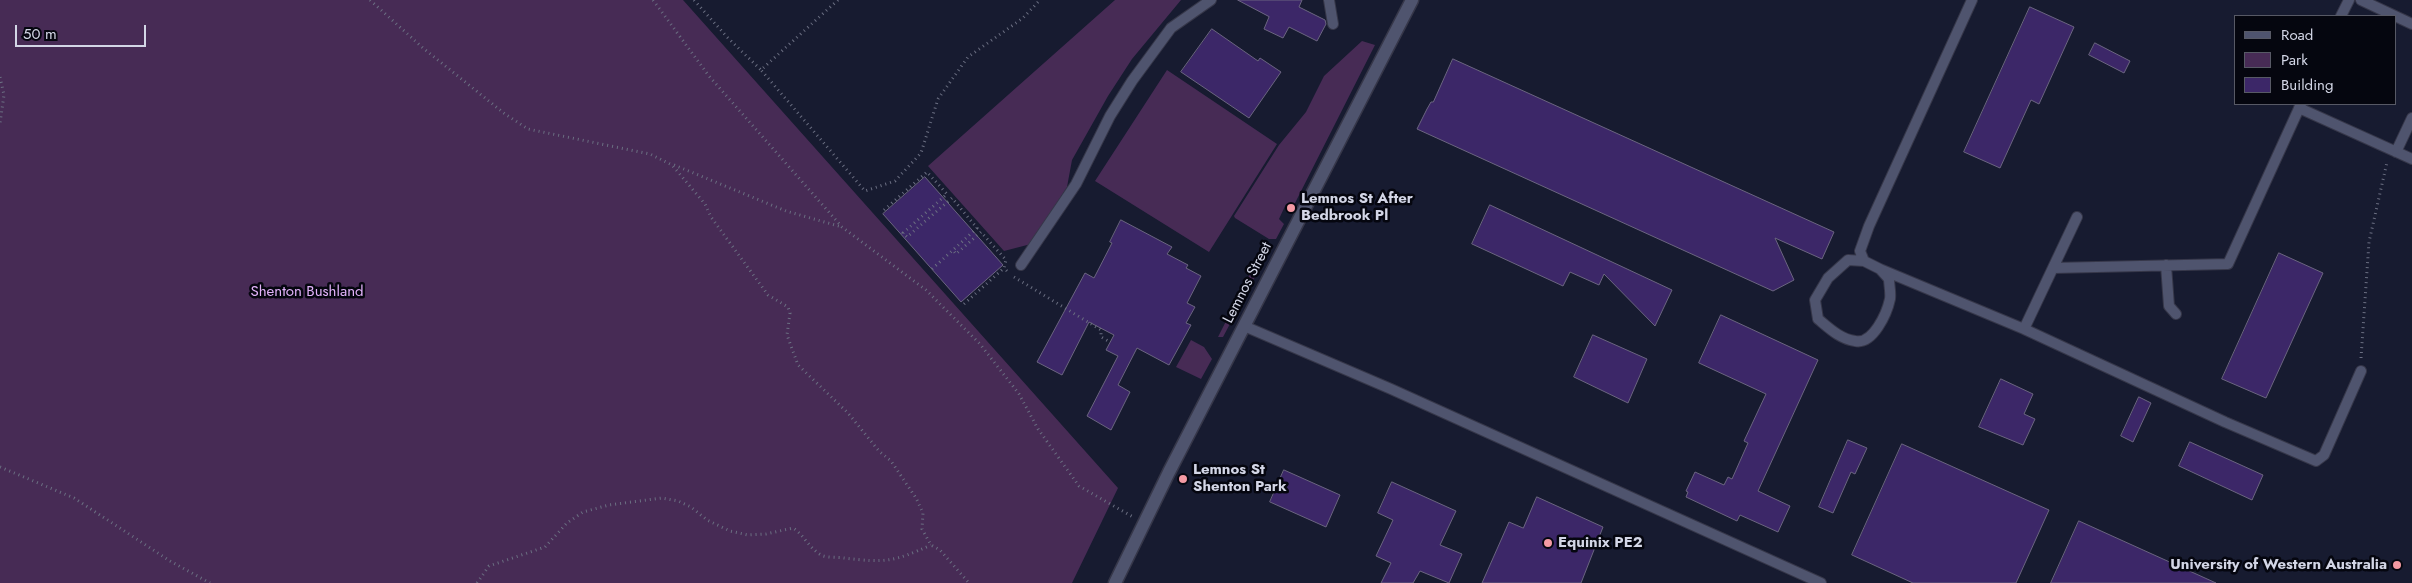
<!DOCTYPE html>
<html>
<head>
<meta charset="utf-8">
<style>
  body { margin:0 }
  #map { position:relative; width:2412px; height:583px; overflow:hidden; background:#171b30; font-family:Jost,sans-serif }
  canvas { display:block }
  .legend { position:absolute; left:2234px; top:15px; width:162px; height:90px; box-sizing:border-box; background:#05060f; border:1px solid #575965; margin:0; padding:6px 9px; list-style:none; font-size:15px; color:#d3d6e6 }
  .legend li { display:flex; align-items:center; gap:10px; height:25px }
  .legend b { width:25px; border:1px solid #575965 }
  .scale { position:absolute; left:15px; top:25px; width:131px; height:22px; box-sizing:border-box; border:2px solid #d3d6e6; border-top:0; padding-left:6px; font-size:15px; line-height:18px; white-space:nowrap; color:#d3d6e6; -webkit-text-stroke:4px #05060f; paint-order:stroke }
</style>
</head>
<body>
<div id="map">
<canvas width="2412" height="583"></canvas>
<ul class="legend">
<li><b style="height:6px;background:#4f546e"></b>Road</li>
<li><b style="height:14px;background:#472b55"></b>Park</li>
<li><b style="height:14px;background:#3c2768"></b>Building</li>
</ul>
<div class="scale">50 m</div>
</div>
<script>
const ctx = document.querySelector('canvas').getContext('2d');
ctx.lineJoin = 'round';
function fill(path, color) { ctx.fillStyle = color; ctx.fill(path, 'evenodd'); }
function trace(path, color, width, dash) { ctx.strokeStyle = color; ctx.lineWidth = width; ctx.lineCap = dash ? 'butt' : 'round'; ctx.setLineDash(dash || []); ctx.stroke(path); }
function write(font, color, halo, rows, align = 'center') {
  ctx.font = font + ' Jost,sans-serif'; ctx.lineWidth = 5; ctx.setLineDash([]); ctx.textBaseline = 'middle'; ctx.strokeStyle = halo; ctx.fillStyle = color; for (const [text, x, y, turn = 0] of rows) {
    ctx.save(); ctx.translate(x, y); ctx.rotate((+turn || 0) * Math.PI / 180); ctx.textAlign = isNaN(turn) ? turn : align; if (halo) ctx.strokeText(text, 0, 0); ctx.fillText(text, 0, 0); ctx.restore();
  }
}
const green = new Path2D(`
  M 0,0 L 683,0 L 1118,488 L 1072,583 L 0,583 Z
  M 1115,0 L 1181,0 L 1132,59 L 1108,96 L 1072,160 L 1067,187 L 1031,244 L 1004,251 L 928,166 Z
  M 1362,41 L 1375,45 L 1293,207 L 1286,204 L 1279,219 L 1284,224 L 1276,239 L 1269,239 L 1235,218 L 1234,216 L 1279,145 L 1306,112 L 1324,76 Z
  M 1167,70 L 1277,144 L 1209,252 L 1095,181 Z
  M 1261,252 L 1265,258 L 1223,337 L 1218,337 Z
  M 1191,340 L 1204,347 L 1212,359 L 1201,379 L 1176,367 Z`);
const building = new Path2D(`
  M 1238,0 L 1302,0 L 1299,7 L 1325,20 L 1326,24 L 1317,41 L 1289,27 L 1283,38 L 1264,29 L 1269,17 Z
  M 2030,7 L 2074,27 L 2039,104 L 2031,100 L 2000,168 L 1964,152 Z
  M 1212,29 L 1258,61 L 1260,58 L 1281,72 L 1249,118 L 1181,72 Z
  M 2095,43 L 2130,61 L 2124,73 L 2089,55 Z
  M 1453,59 L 1834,232 L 1822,259 L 1775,238 L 1794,280 L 1773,291 L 1417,129 L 1427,109 L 1431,102 L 1433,102 Z
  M 925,177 L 1003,265 L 961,302 L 883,214 Z
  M 1490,205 L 1672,290 L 1655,326 L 1604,274 L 1599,285 L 1570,272 L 1563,286 L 1472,244 Z
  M 1121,220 L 1172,247 L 1167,254 L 1188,265 L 1186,268 L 1201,276 L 1187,303 L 1195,307 L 1186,323 L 1191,325 L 1169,365 L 1137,348 L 1118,385 L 1130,392 L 1111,430 L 1087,416 L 1118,356 L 1106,350 L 1114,335 L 1089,322 L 1062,375 L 1037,362 L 1085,273 L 1094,278 L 1112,243 L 1110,242 Z
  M 2279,253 L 2323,273 L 2266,398 L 2222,379 Z
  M 1721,315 L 1818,360 L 1758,491 L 1790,506 L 1778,532 L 1740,515 L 1737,521 L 1686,497 L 1688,492 L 1686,491 L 1695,472 L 1724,485 L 1728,477 L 1732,479 L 1748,443 L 1744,441 L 1766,394 L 1699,363 Z
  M 1593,335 L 1647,359 L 1628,403 L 1574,377 Z
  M 2001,379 L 2033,394 L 2024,414 L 2035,419 L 2023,445 L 1979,427 Z
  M 2139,397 L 2151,403 L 2133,442 L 2121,436 Z
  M 1848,440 L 1867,448 L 1855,474 L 1851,472 L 1833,513 L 1819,507 Z
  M 2190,442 L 2263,475 L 2252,500 L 2179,466 Z
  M 1902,444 L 2049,510 L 2016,583 L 1913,583 L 1852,555 Z
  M 1284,470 L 1340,495 L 1326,527 L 1270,502 Z
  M 1392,482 L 1456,511 L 1440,545 L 1462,554 L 1449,583 L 1420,571 L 1413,583 L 1381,583 L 1391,563 L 1376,556 L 1393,520 L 1378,513 Z
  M 1537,497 L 1603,527 L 1581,583 L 1482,583 L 1509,522 L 1523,528 Z
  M 2079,521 L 2216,583 L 2051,583 Z`);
const path = new Path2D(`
  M 370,0 L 423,48 L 505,114 L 528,129 L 650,154 L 672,165 L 705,204 L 711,217 L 768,295 L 788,307 L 790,313 L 787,335 L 798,365 L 848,413 L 879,451 L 891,461 L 916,498 L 923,513 L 922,529 L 931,545 L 940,550 L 969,583
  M 653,0 L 709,76 L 842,227 L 926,290 L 980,344 L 1019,394 L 1038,429 L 1079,486 L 1133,517
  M 694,0 L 727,37 L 761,70
  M 838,0 L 761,70 L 865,191 L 895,181 L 921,153 L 938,99 L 968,57 L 1023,18 L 1040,0
  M 0,77 L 4,95 L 0,123
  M 674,165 L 786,211 L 842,227
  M 884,210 L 927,172 L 947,194 L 903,233 L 907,237 L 952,198 L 977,228 L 953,250 L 956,254 L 981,232 L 1006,260 L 1004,268 L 1009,273
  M 932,269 L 953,250
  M 1014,277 L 1101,330 L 1101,337 L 1110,342
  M 964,304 L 1004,268
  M 2361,358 L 2369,242 L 2387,162
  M 0,467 L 74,498 L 170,561 L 210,583
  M 477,583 L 489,566 L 545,547 L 567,523 L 583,512 L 609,505 L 662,498 L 678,501 L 691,507 L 707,520 L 730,531 L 748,535 L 766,534 L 793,528 C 804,535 809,548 821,555 C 827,558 838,557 844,558 C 886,563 893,562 931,545`);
const service = new Path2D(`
  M 1329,0 L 1333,24
  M 2361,0 L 2412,24
  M 2341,16 L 2349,0
  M 2299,108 L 2412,159
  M 2396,152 L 2412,118
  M 1864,261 L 1848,260 L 1828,278 L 1815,300 L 1818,319 C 1829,328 1840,339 1855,341 C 1873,345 1887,313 1890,299 C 1891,292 1889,285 1889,279 L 1880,269 L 1864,261 L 1860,251 L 1869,226 L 1972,0
  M 1021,265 L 1076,184 L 1110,116 L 1132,81 L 1171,28 L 1211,0
  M 2166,265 L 2169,306 L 2176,314
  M 2053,268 L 2228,264 L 2301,104
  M 1880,269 L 2024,329 L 2225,422 L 2316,461 L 2324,455 L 2361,371
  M 1244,326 L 1391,389 L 1821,583
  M 2024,329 L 2077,217`);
const tertiary = new Path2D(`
  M 1115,583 L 1169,472 L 1412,0`);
const markers = [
  [1291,208,5,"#f49aa4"],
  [1183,479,5,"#f49aa4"],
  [1548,543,5,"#f49aa4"],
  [2397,565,5,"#f49aa4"]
];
const poiNames = [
  ["Lemnos St After",1301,199],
  ["Bedbrook Pl",1301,216],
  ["Lemnos St",1193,470],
  ["Shenton Park",1193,487],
  ["Equinix PE2",1558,543],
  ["University of Western Australia",2387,565,"right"]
];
const streetNames = [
  ["Lemnos Street",1248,283,-63]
];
const parkNames = [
  ["Shenton Bushland",307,292]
];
fill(green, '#472b55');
fill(building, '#3c2768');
trace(building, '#6b6580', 1);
trace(service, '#363749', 12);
trace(tertiary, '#363749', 15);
trace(path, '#6b6f82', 3, [1, 4]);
trace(service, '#4f546e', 10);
trace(tertiary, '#4f546e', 12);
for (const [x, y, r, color] of markers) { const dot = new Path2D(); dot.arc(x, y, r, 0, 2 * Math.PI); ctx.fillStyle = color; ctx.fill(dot); trace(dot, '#05060f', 2); }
write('bold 15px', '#d3d6e6', '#05060f', poiNames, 'left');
write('15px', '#d3d6e6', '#05060f', streetNames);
write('15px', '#e2b2fa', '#05060f', parkNames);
</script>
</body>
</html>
